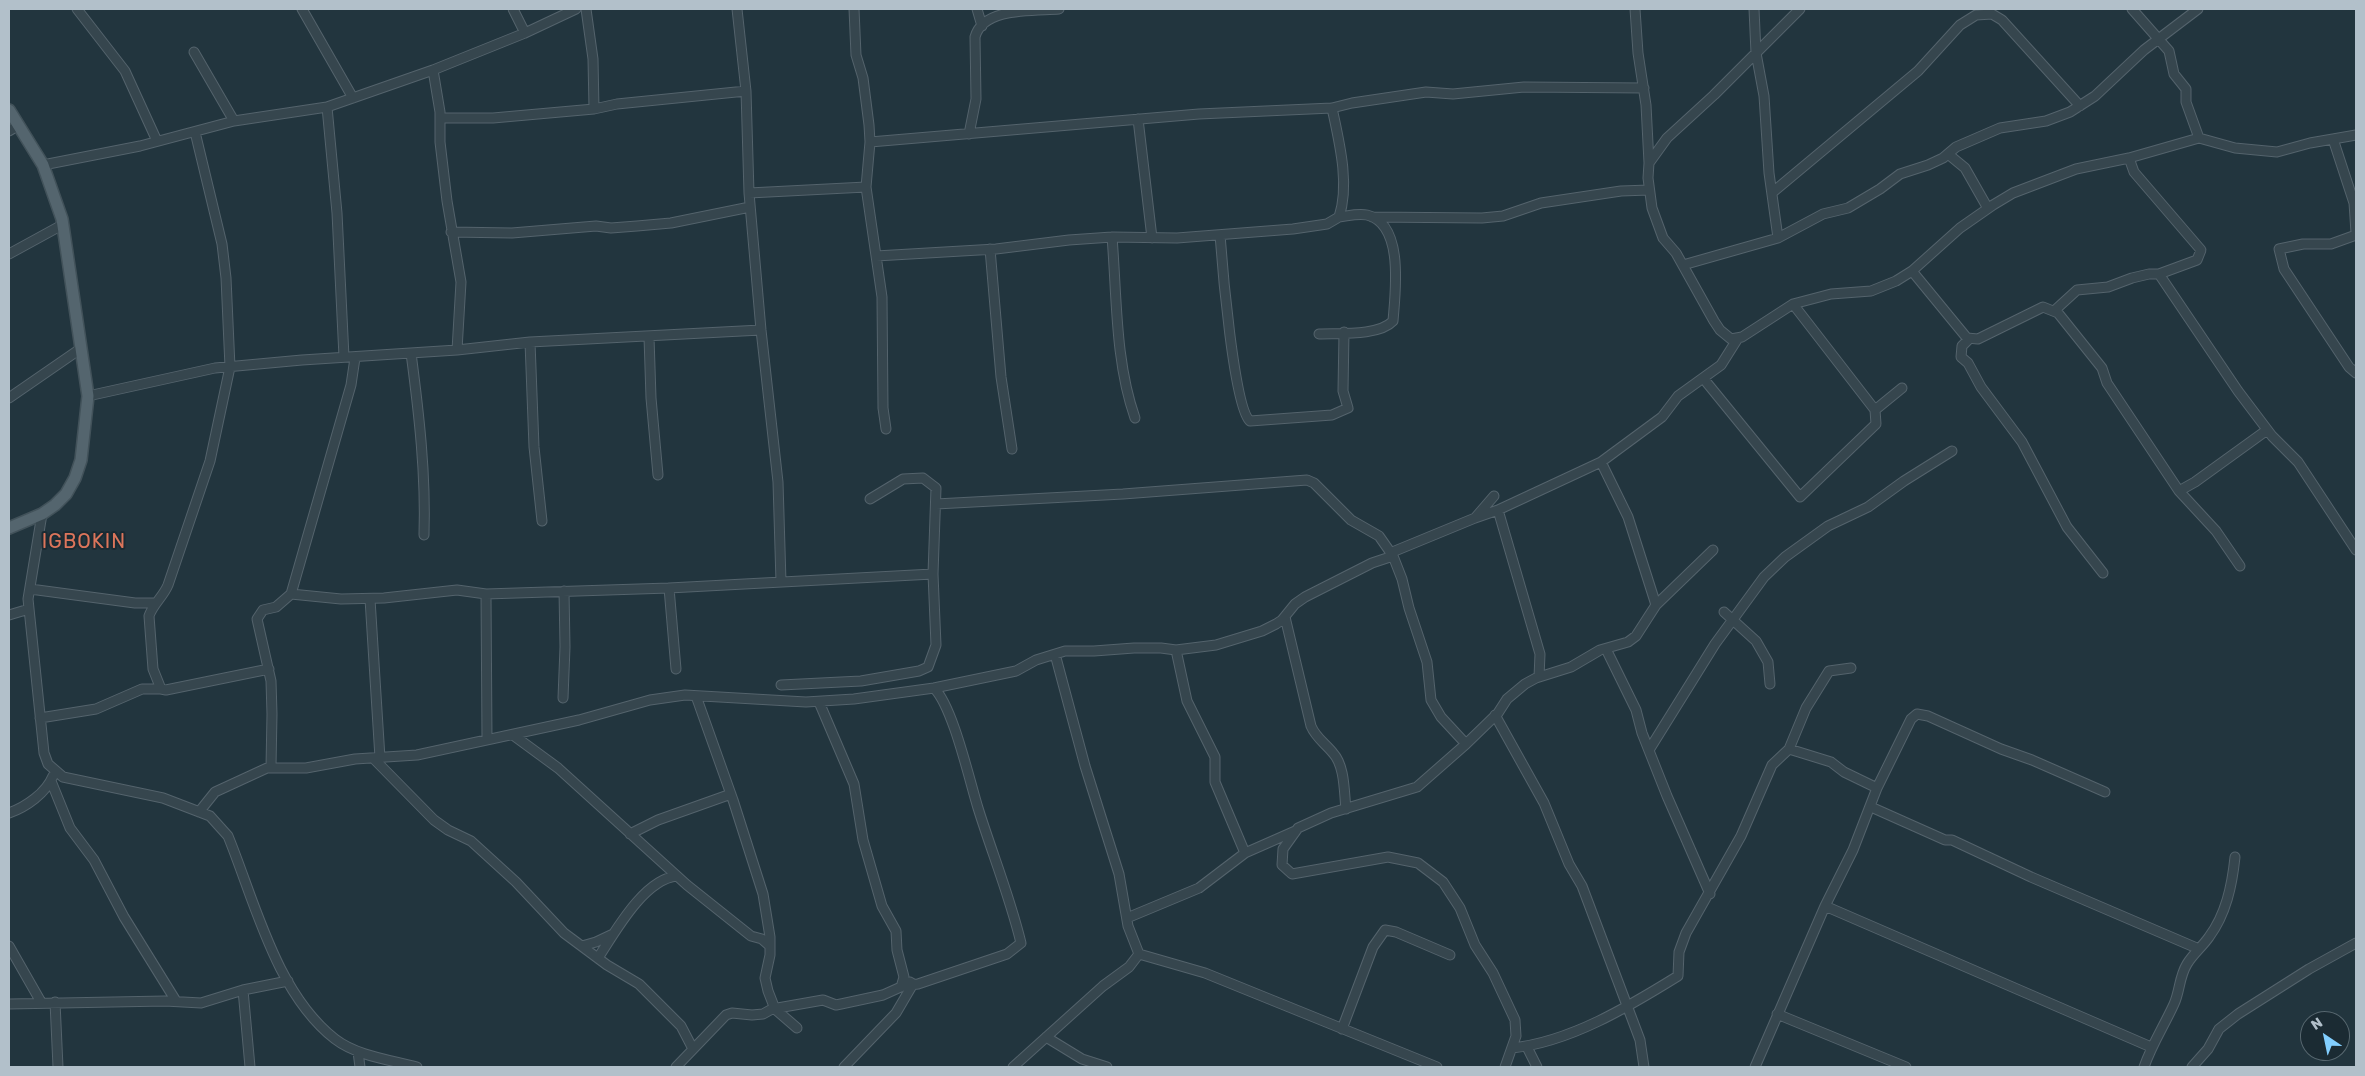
<!DOCTYPE html>
<html>
<head>
<meta charset="utf-8">
<style>
  body { margin:0 }
  #map { position:relative; width:2365px; height:1076px; overflow:hidden; background:#22353e; font-family:Rubik,sans-serif }
  canvas { display:block }
  .frame { position:absolute; inset:0; border:10px solid #b2c0ca; pointer-events:none }
  .north { position:absolute; left:2300px; top:1011px; width:50px; height:50px; box-sizing:border-box; background:#1b2b33; border:1px solid #57676f; border-radius:50%; rotate:326deg; font-size:14px; font-weight:700; line-height:20px; text-align:center; color:#b2c0ca }
  .north::after { content:''; display:block; margin:auto; width:18px; height:22px; background:#82cfff; clip-path:polygon(50% 0,100% 100%,50% 72%,0 100%) }
</style>
</head>
<body>
<div id="map">
<canvas width="2365" height="1076"></canvas>
<div class="frame"></div>
<div class="north">N</div>
</div>
<script>
const ctx = document.querySelector('canvas').getContext('2d');
ctx.lineJoin = 'round';
function trace(path, color, width, dash) { ctx.strokeStyle = color; ctx.lineWidth = width; ctx.lineCap = dash ? 'butt' : 'round'; ctx.setLineDash(dash || []); ctx.stroke(path); }
function write(font, color, halo, rows, align = 'center') {
  ctx.font = font + ' Rubik,sans-serif'; ctx.lineWidth = 4; ctx.setLineDash([]); ctx.textBaseline = 'middle'; ctx.strokeStyle = halo; ctx.fillStyle = color; for (const [text, x, y, turn = 0] of rows) {
    ctx.save(); ctx.translate(x, y); ctx.rotate((+turn || 0) * Math.PI / 180); ctx.textAlign = isNaN(turn) ? turn : align; if (halo) ctx.strokeText(text, 0, 0); ctx.fillText(text, 0, 0); ctx.restore();
  }
}
const minor = new Path2D(`
  M 77,9 L 125,71 L 157,141
  M 302,9 L 353,98
  M 513,9 L 525,33
  M 586,9 L 593,59 L 594,109
  M 737,9 L 746,91 L 749,193 L 761,330 L 778,482 L 781,582
  M 854,9 L 856,55 L 863,78 L 869,125 L 870,142 L 866,187 L 882,297 L 883,408 L 886,429
  M 977,9 L 982,26
  M 1635,9 L 1638,53 L 1646,105 L 1649,163 L 1648,178 L 1652,208 L 1663,238 L 1676,253 L 1714,321 L 1720,330 L 1731,339 L 1742,337 L 1793,304 L 1831,294 L 1871,291 L 1896,281 L 1912,271 L 1960,228 L 1993,205 L 2013,193 L 2076,169 L 2129,158 L 2199,138 L 2235,148 L 2277,152 L 2310,143 L 2356,135
  M 1754,9 L 1756,53 L 1764,96 L 1769,173 L 1778,238
  M 2132,9 L 2169,51 L 2174,74 L 2186,89 L 2186,102 L 2199,138
  M 194,52 L 234,121
  M 433,70 L 440,112 L 440,142 L 447,201 L 461,282 L 457,350
  M 327,107 L 337,213 L 344,357
  M 440,118 L 493,118 L 594,109 L 617,104 L 746,91
  M 1138,119 L 1152,238
  M 9,131 L 19,125
  M 195,132 L 222,244 L 226,278 L 230,367 L 210,461 L 168,585 C 163,597 153,604 149,616 L 153,669 L 161,689 L 166,690 L 269,669
  M 969,134 L 976,99 L 975,37 C 983,7 1034,11 1059,9
  M 2333,139 L 2354,203 L 2356,233
  M 870,142 L 1199,114 L 1332,108 L 1352,103 L 1426,92 L 1453,94 L 1524,87 L 1644,88
  M 1948,154 L 1965,168 L 1986,205
  M 2129,158 L 2134,172 L 2201,250 L 2197,260 L 2159,274
  M 1649,163 L 1667,138 L 1714,95 L 1800,9
  M 43,165 L 140,146 L 234,121 L 327,107 L 433,70 L 525,33 L 576,9
  M 1773,192 L 1918,71 L 1960,25 L 1976,15 L 1992,14 L 2002,20 L 2080,106
  M 749,193 L 866,187
  M 1372,217 L 1482,218 L 1503,216 L 1541,203 L 1621,191 L 1649,190
  M 451,232 L 512,233 L 596,226 L 611,228 L 637,226 L 671,223 L 750,207
  M 1220,235 C 1222,263 1234,408 1250,421 L 1332,415 L 1348,408 L 1343,391 L 1344,332
  M 2356,235 L 2331,244 L 2303,244 L 2279,249 L 2284,269 L 2349,367 L 2356,373
  M 1112,237 C 1117,297 1115,361 1135,418
  M 990,249 L 1001,377 L 1012,449
  M 9,254 L 62,225
  M 876,256 L 996,249 L 1069,240 L 1112,237 L 1177,238 L 1293,229 L 1327,224 L 1339,217 C 1350,184 1339,141 1332,108
  M 1683,265 L 1778,238 L 1823,214 L 1848,208 L 1880,189 L 1900,174 L 1928,165 L 1943,158 L 1956,147 L 2000,128 L 2046,121 L 2070,112 L 2095,96 L 2144,50 L 2198,9
  M 1912,271 L 1967,338 L 1978,339 L 2043,307 L 2058,313 L 2102,368 L 2107,383 L 2179,491 L 2216,531 L 2240,566
  M 2054,311 L 2077,290 L 2108,287 L 2132,278 L 2149,274 L 2159,274 L 2238,391 L 2272,436 L 2298,462 L 2356,550
  M 1319,334 C 1339,333 1379,336 1393,321 C 1395,294 1405,224 1367,215 C 1358,213 1348,216 1339,217
  M 649,337 L 651,398 L 658,475
  M 1969,339 L 1962,346 L 1961,357 L 1968,363 L 1981,387 L 2022,442 L 2067,527 L 2103,573
  M 530,342 L 534,447 L 542,521
  M 411,353 C 419,414 426,474 424,535
  M 1703,378 L 1800,497 L 1876,424 L 1875,410 L 1793,304
  M 88,396 L 215,368 L 302,360 L 457,350 L 530,342 L 761,330
  M 9,398 L 80,349
  M 1875,410 L 1902,388
  M 1601,462 L 1662,417 L 1678,396 L 1721,365 L 1738,338
  M 2179,491 L 2195,482 L 2267,430
  M 936,504 L 1123,494 L 1307,480 L 1314,483 L 1351,520 L 1379,536 L 1393,556 L 1402,579 L 1409,608 L 1427,662 L 1431,700 L 1441,717 L 1466,744
  M 1498,510 L 1601,462 L 1628,517 L 1656,605
  M 42,514 L 28,599 L 44,753 L 48,764 L 63,777 L 163,798 L 210,816 L 228,836 C 255,902 276,993 335,1039 C 357,1056 391,1060 417,1067
  M 1475,518 L 1498,510 L 1540,654 L 1539,677
  M 1390,553 L 1475,518 L 1494,496
  M 669,588 L 676,669
  M 30,589 L 135,603 L 156,603
  M 291,594 L 351,385 L 355,358
  M 486,594 L 487,739
  M 370,599 L 380,758
  M 1724,612 L 1756,641 L 1768,662 L 1770,684
  M 9,615 L 29,609
  M 1285,617 L 1311,726 C 1316,738 1325,743 1333,753 C 1345,766 1344,792 1346,809
  M 1606,649 L 1636,710 L 1642,733 L 1667,796 L 1710,894
  M 1176,650 L 1187,701 L 1215,757 L 1215,782 L 1245,853 L 1295,831
  M 1055,654 L 1085,766 L 1119,874 L 1128,926 L 1139,954
  M 781,685 L 861,681 L 919,671 L 928,667 L 936,645 L 933,574 L 936,488 L 923,478 L 903,479 L 870,499
  M 696,696 L 733,800 L 763,894 L 770,937 L 770,955 L 765,978 L 768,991 L 775,1009 L 797,1028
  M 563,698 L 565,647 L 564,591
  M 819,702 L 854,784 L 863,840 L 882,906 L 896,931 L 897,950 L 904,977 L 901,987
  M 1495,715 L 1544,803 L 1569,864 L 1582,886 L 1640,1040 L 1644,1067
  M 40,718 L 96,709 L 142,689 L 161,689
  M 513,735 L 558,768 L 687,885 L 751,936 L 762,939 L 770,946
  M 1789,749 L 1831,762 L 1844,772 L 1877,788
  M 1649,750 L 1715,644 L 1764,577 L 1785,557 L 1828,526 L 1868,507 L 1904,481 L 1952,451
  M 374,759 L 434,820 L 448,830 L 471,841 L 516,882 L 564,933 L 607,965 L 639,984 L 681,1026 L 693,1049
  M 271,767 L 272,714 L 271,681 L 257,619 L 263,610 L 276,607 L 291,594 L 341,599 L 384,598 L 457,590 L 486,594 L 669,588 L 933,574
  M 51,781 L 70,828 L 94,860 L 124,917 L 176,1001
  M 2105,792 L 2032,760 L 2001,749 L 1928,716 L 1917,714 L 1911,719 L 1877,788 L 1853,850 L 1825,906 L 2151,1047
  M 1871,807 L 1945,840 L 1952,840 L 2031,877 L 2199,949
  M 199,812 L 215,792 L 267,768 L 306,768 L 355,759 L 417,755 L 579,720 L 650,700 L 685,695 L 806,702 L 854,699 L 934,688 L 1016,671 L 1036,660 L 1065,651 L 1094,651 L 1134,648 L 1161,648 L 1176,650 L 1216,645 L 1262,631 L 1276,624 L 1282,620 L 1295,604 L 1305,597 L 1372,563 L 1393,556
  M 9,813 C 26,807 46,793 53,776
  M 630,834 L 658,820 L 731,794
  M 1127,918 L 1199,888 L 1245,853
  M 9,946 L 41,1002
  M 582,946 L 596,942 L 613,934
  M 598,958 C 615,932 644,879 677,876
  M 243,990 L 250,1067
  M 55,1002 L 58,1067
  M 9,1004 L 165,1001 L 201,1003 L 243,990 L 288,981
  M 1777,1014 L 1906,1067
  M 1342,1029 L 1373,947 L 1385,930 L 1396,932 L 1450,955
  M 1046,1037 L 1082,1059 L 1107,1067
  M 1527,1047 L 1537,1067
  M 1512,1048 C 1570,1042 1628,1007 1678,976 L 1679,952 L 1686,933 L 1741,836 L 1772,765 L 1789,749 L 1806,708 L 1829,671 L 1851,668
  M 358,1052 L 360,1067
  M 676,1067 L 726,1015 L 732,1013 L 752,1015 L 763,1014 L 772,1009 L 823,1000 L 836,1005 L 841,1004 L 883,995 L 903,986 L 918,984 L 1007,954 L 1021,943 C 1010,897 992,853 978,808 C 969,779 953,707 934,688
  M 844,1067 L 896,1013 L 913,984 L 910,982
  M 1013,1067 L 1103,986 L 1129,967 L 1139,954 L 1205,973 L 1437,1067
  M 1505,1067 L 1516,1036 L 1515,1020 L 1493,973 L 1475,945 L 1460,908 L 1443,882 L 1418,863 L 1388,857 L 1292,874 L 1282,865 L 1283,849 L 1298,828 L 1331,813 L 1417,787 L 1466,744 L 1498,713 L 1507,699 L 1525,684 L 1536,678 L 1571,667 L 1600,650 L 1628,642 L 1636,636 L 1656,605 L 1713,550
  M 1755,1067 L 1825,906
  M 2144,1067 C 2152,1044 2164,1026 2174,1004 C 2180,991 2179,977 2187,964 C 2193,954 2202,947 2209,937 C 2226,914 2232,886 2235,857
  M 2192,1067 L 2208,1049 L 2219,1029 L 2238,1014 L 2309,969 L 2356,943`);
const major = new Path2D(`
  M 9,110 L 43,165 L 62,219 L 88,396 L 81,460 L 75,478 L 66,494 L 55,505 L 42,514 L 9,528`);
const quarterNames = [
  ["IGBOKIN",84,542]
];
trace(minor, '#54636c', 11);
trace(major, '#42525a', 14);
trace(minor, '#36464e', 9);
trace(major, '#54656e', 11);
ctx.letterSpacing = '1px';
write('20px', '#dc755b', '#1b2b33', quarterNames);
ctx.letterSpacing = '0px';
</script>
</body>
</html>
